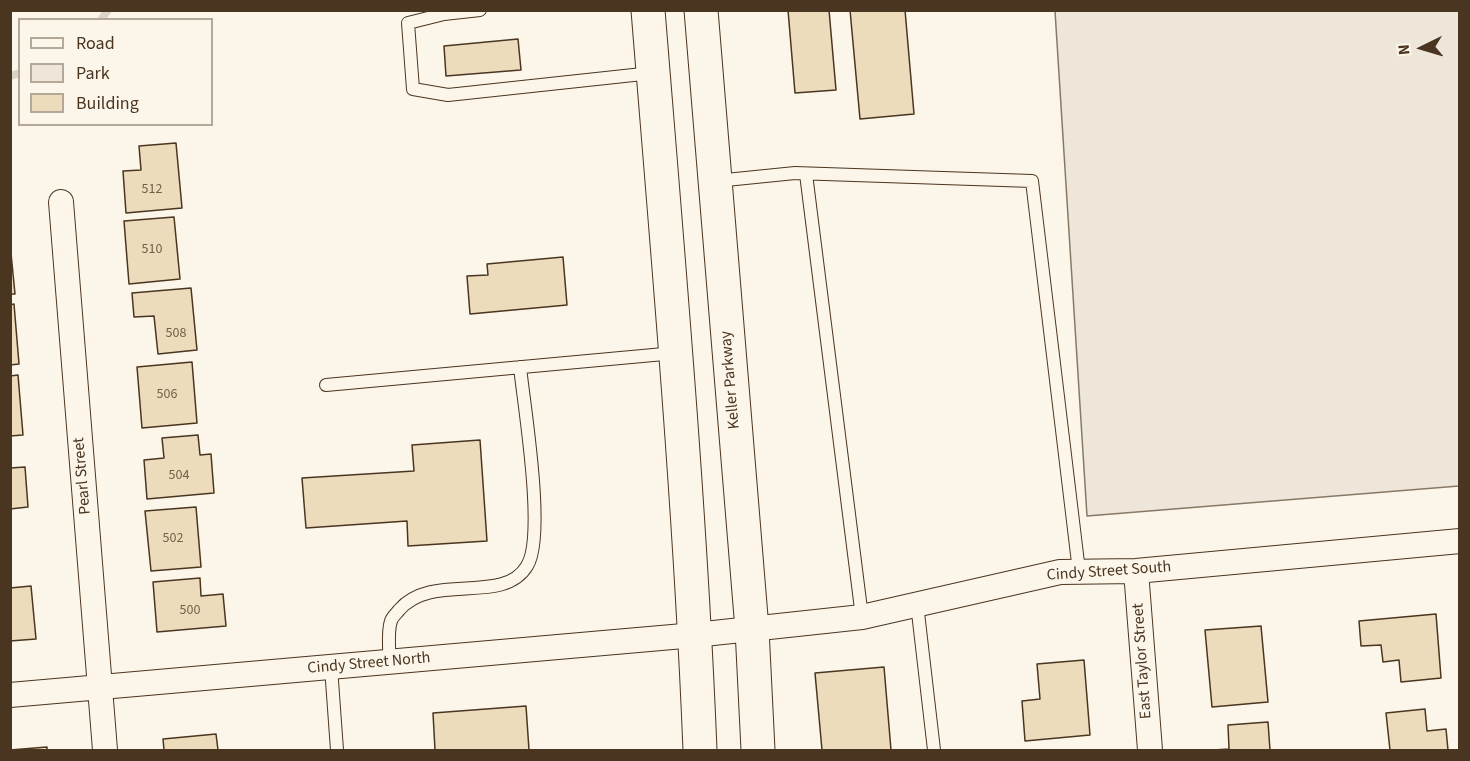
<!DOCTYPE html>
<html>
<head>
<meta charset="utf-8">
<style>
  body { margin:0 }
  #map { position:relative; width:1470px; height:761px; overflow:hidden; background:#fbf6e9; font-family:"Source Sans 3",sans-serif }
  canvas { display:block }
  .frame { position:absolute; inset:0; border:12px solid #4a3520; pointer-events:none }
  .legend { position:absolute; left:18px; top:18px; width:195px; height:108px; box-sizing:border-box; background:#fbf6e9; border:2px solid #b4a999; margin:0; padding:8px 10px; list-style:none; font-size:18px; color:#4a3520 }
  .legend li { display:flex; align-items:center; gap:12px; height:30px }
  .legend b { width:30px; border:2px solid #b4a999 }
  .north { position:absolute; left:1392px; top:18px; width:60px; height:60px; -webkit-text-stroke:4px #fbf6e9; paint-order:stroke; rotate:265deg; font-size:16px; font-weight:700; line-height:24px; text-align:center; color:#4a3520 }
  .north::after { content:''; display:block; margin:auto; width:21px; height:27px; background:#4a3520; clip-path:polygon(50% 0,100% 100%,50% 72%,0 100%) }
</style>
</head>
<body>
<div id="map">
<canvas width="1470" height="761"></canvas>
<div class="frame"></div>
<ul class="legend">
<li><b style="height:8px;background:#fbf6e9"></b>Road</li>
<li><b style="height:16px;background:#ede6d9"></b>Park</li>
<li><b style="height:16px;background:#ecdcbc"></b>Building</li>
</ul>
<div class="north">N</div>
</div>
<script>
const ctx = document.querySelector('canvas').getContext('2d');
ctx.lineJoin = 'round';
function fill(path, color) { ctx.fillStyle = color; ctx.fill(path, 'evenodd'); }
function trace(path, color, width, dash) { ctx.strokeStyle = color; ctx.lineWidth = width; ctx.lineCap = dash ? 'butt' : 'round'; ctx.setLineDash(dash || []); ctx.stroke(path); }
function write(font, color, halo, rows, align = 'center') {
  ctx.font = font + ' "Source Sans 3",sans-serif'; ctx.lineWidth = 4.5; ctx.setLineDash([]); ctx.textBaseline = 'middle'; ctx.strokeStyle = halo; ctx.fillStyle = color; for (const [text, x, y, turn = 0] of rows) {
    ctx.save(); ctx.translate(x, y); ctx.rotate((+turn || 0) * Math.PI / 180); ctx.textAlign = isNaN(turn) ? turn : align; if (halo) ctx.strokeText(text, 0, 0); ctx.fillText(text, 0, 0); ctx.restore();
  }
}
const green = new Path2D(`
  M 1055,11 L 1459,11 L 1459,486 L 1087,516 Z`);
const stream = new Path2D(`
  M 101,20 L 108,10
  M 10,76 L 20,73`);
const building = new Path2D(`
  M 788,10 L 829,10 L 836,90 L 795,93 Z
  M 850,10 L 905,10 L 914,114 L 860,119 Z
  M 518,39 L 521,70 L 446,76 L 444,46 Z
  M 176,143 L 182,208 L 126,213 L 123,171 L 141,170 L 139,146 Z
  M 174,217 L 180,279 L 129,284 L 124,221 Z
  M 10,243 L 15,294 L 10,294 Z
  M 563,257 L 567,305 L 470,314 L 467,276 L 488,275 L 487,264 Z
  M 191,288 L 197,350 L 158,354 L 154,316 L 134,317 L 132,293 Z
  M 14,304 L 19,364 L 10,365 L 10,305 Z
  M 192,362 L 197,423 L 142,428 L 137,367 Z
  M 18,375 L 23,435 L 10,436 L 10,376 Z
  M 198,435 L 200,455 L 211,454 L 214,493 L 147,499 L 144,460 L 164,458 L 162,438 Z
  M 480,440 L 487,541 L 408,546 L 407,521 L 306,528 L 302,478 L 414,471 L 412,445 Z
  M 25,467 L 28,507 L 10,509 L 10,468 Z
  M 196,507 L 201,567 L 151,571 L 145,511 Z
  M 200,578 L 201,596 L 223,594 L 226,626 L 157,632 L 153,582 Z
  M 31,586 L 36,639 L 10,641 L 10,588 Z
  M 1436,614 L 1441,678 L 1401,682 L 1399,660 L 1383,662 L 1381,645 L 1361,646 L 1359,621 Z
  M 1261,626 L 1268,702 L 1212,707 L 1205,630 Z
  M 1084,660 L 1090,735 L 1025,741 L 1022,701 L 1040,699 L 1037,664 Z
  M 884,667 L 891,750 L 822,750 L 815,673 Z
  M 526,706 L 529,750 L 435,750 L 433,713 Z
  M 1425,709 L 1427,731 L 1446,729 L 1448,750 L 1390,750 L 1386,713 Z
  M 1268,722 L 1270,750 L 1213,750 L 1229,749 L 1228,725 Z
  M 216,734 L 218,750 L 164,750 L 163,739 Z
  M 47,747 L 47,750 L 10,750 Z`);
const service = new Path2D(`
  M 480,10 L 444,14 L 408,23 L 413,89 L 448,95 L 652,73
  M 806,174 L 862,617
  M 716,181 L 795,173 L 1032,181 L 1079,571
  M 326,385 L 675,353
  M 917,604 L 934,750
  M 389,662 C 390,649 387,632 391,621 C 392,617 397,613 399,610 C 433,571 503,606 527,566 C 546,536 524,406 520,367
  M 331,667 L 337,750`);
const minor = new Path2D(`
  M 61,202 L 105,750
  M 1136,571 L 1150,750
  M 10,695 L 695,635 L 862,617 L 1060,572 L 1136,571 L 1460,541`);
const primary = new Path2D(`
  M 648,10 C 668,257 690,503 700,750
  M 701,10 L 752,629 L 758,750`);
const numberNames = [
  ["512",152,190],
  ["510",152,250],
  ["508",176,334],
  ["506",167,395],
  ["504",179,476],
  ["502",173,539],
  ["500",190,611]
];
const streetNames = [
  ["Keller Parkway",731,380,-95],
  ["Pearl Street",83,476,-95],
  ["Cindy Street South",1109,572,-4],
  ["East Taylor Street",1143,661,-94],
  ["Cindy Street North",369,664,-5]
];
fill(green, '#ede6d9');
trace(green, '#887966', 1.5);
trace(stream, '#dcd4c6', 8);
fill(building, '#ecdcbc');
trace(building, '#4a3520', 1.5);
trace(service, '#4a3520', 14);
trace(minor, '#4a3520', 26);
trace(primary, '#4a3520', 35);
trace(service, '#fbf6e9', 12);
trace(minor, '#fbf6e9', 24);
trace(primary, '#fbf6e9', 33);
write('14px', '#725f47', null, numberNames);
write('16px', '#4a3520', '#fbf6e9', streetNames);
</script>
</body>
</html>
